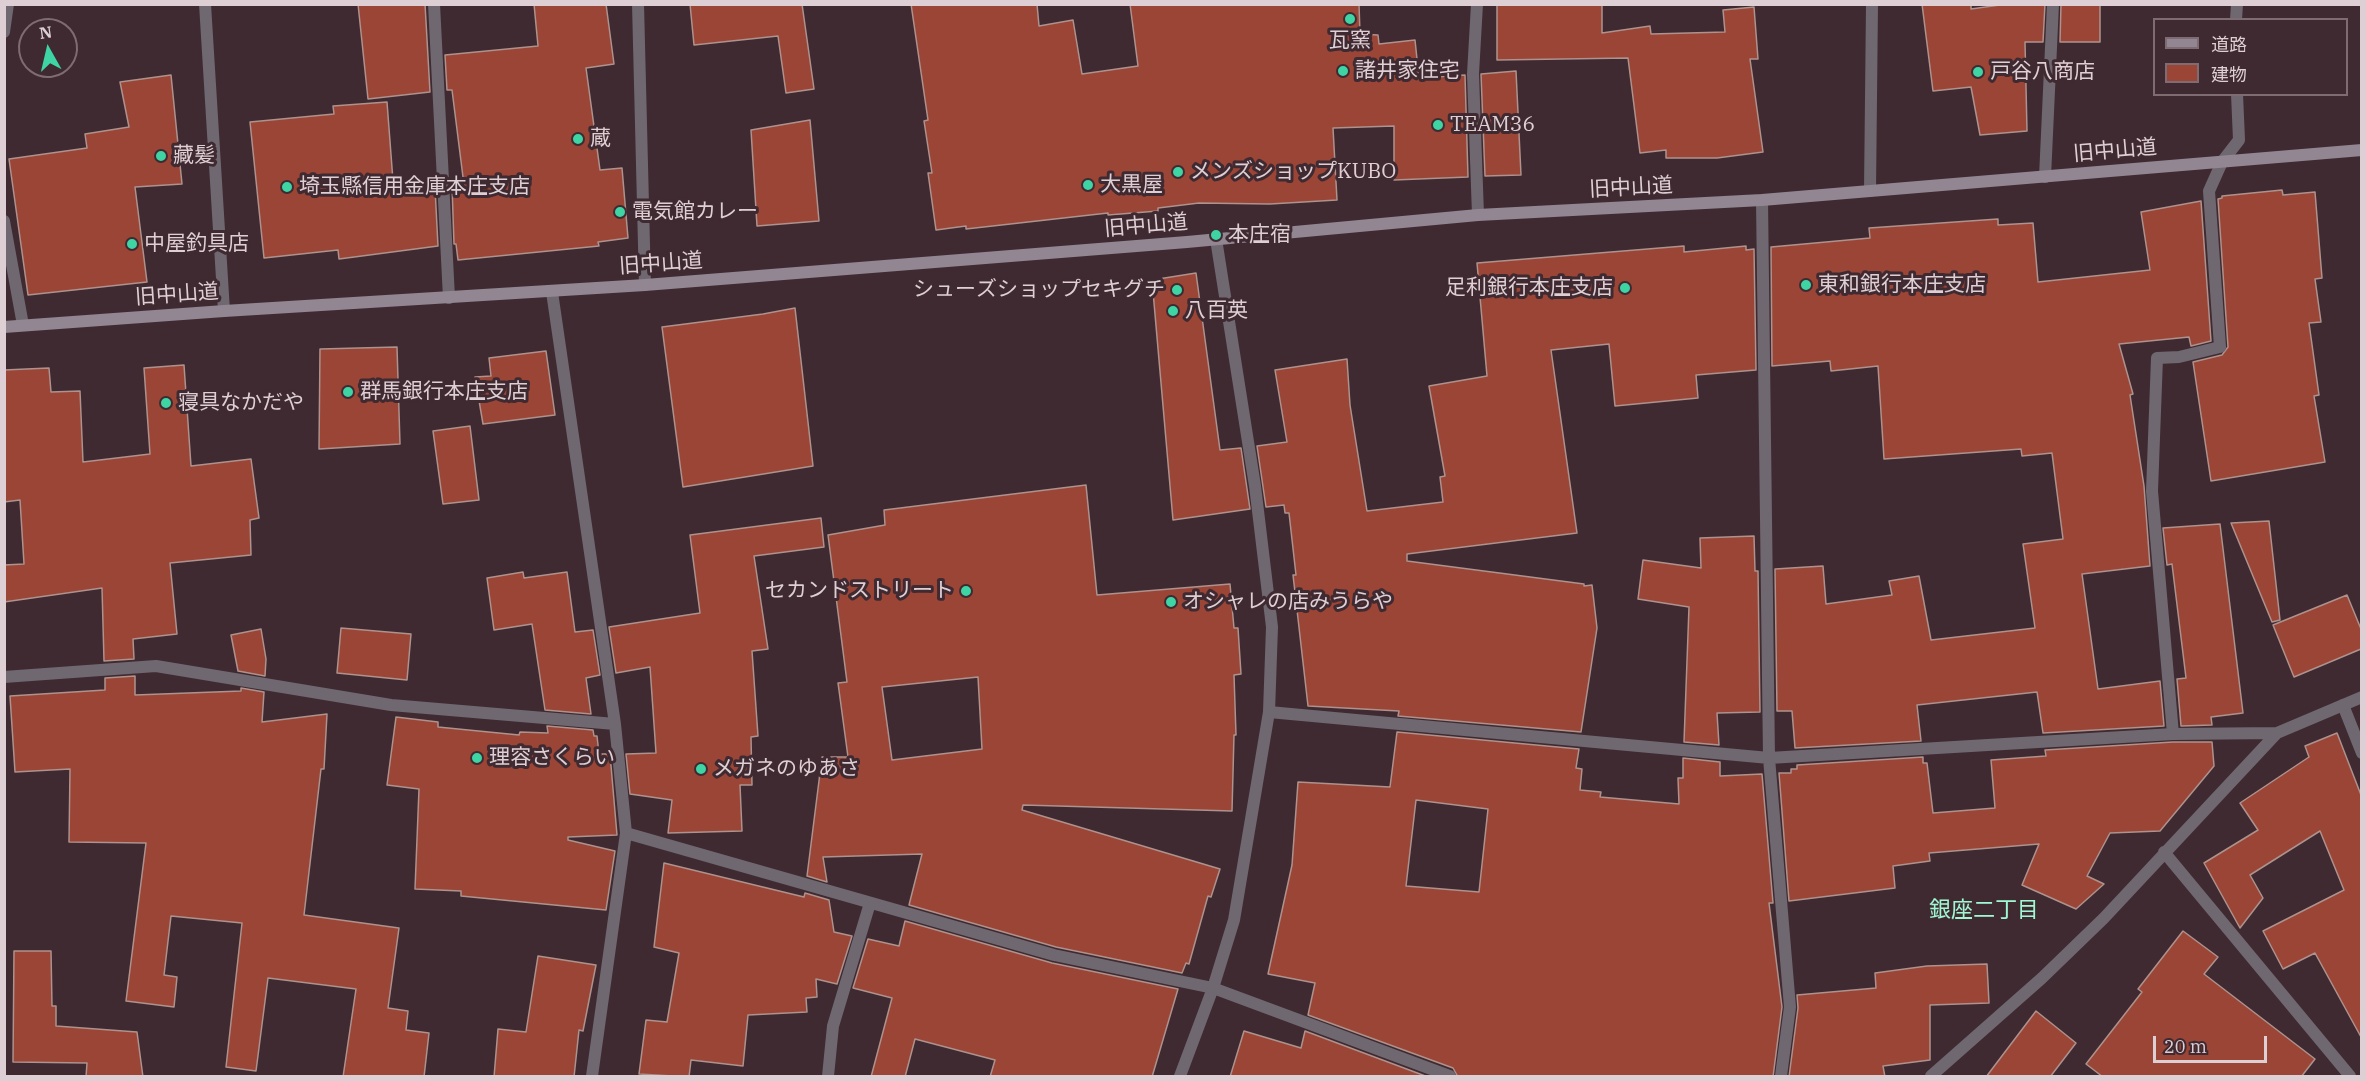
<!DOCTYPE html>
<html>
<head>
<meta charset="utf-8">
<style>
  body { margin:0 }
  #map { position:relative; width:2366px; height:1081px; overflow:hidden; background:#3f2a31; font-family:"IBM Plex Serif","Noto Sans JP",serif }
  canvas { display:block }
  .frame { position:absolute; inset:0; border:6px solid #decfd4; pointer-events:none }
  .legend { position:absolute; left:2153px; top:18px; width:195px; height:78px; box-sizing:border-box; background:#3f2a31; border:2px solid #7f6c72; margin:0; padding:8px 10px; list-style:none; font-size:18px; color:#decfd4 }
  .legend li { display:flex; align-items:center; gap:12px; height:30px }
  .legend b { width:30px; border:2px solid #7f6c72 }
  .north { position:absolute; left:18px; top:18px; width:60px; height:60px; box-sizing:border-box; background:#3f2a31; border:2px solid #7f6c72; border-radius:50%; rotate:352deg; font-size:16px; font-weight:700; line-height:24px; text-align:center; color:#decfd4 }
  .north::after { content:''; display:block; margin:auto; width:21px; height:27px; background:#3ed4a3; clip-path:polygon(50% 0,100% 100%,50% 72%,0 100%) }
  .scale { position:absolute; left:2153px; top:1036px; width:114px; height:27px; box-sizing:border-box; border:3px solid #decfd4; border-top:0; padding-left:8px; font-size:18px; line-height:21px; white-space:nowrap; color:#decfd4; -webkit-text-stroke:4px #3f2a31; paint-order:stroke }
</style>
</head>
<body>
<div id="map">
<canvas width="2366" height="1081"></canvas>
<div class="frame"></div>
<ul class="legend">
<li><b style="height:8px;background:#918692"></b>道路</li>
<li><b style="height:16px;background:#9b4537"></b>建物</li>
</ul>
<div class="north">N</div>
<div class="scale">20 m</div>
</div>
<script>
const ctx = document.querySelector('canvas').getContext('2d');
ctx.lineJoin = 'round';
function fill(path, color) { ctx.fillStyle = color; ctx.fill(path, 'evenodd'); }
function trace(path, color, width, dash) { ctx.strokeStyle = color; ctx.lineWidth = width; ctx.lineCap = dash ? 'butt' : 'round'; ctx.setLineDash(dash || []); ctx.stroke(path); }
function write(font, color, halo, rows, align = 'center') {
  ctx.font = font + ' "IBM Plex Serif","Noto Sans JP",serif'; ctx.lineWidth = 6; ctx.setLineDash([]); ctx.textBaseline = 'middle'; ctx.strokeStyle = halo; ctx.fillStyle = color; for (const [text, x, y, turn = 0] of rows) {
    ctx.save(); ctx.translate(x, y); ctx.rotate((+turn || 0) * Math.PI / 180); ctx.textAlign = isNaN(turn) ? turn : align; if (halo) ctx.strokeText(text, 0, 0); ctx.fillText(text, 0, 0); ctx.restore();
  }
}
const building = new Path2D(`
  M 358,4 L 425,4 L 430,92 L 368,99 Z
  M 534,4 L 606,4 L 614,64 L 586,68 L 600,170 L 622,168 L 628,238 L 598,242 L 599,246 L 458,260 L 456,244 L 454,244 L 452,186 L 464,185 L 452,90 L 447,90 L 445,55 L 538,46 Z
  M 690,4 L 802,4 L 814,89 L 786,93 L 778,36 L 694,45 Z
  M 911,4 L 1037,4 L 1039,26 L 1073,20 L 1082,74 L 1138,66 L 1130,4 L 1359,4 L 1360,34 L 1378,35 L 1379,44 L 1415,40 L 1419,78 L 1465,75 L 1468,177 L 1394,180 L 1394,126 L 1333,128 L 1337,200 L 1270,204 L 1199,203 L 1158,208 L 1158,211 L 1108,215 L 1108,213 L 966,229 L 966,226 L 936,230 L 928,173 L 932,173 L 924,121 L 928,120 Z
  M 1497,4 L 1602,4 L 1602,33 L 1650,26 L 1651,34 L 1725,32 L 1723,10 L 1754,7 L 1758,59 L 1750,59 L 1763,152 L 1717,158 L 1666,158 L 1666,150 L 1640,153 L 1628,58 L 1497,60 Z
  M 1922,4 L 1971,4 L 1971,9 L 2007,4 L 2045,4 L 2043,42 L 2025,42 L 2027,131 L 1980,135 L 1971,87 L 1933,91 Z
  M 2061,4 L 2100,4 L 2100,42 L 2060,42 Z
  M 1516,71 L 1521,175 L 1485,176 L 1481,74 Z
  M 171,75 L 182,184 L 135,187 L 147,282 L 28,295 L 9,159 L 87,148 L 85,134 L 129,127 L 120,82 Z
  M 387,102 L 394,194 L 435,188 L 438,246 L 339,259 L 338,250 L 264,258 L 250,122 L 334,114 L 333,106 Z
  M 810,120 L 819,221 L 757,226 L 751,130 Z
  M 2282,190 L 2283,195 L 2315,192 L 2322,278 L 2315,279 L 2321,322 L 2309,323 L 2319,395 L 2314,396 L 2325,462 L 2211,481 L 2193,362 L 2222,355 L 2228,347 L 2218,199 L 2222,198 L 2222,196 Z
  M 2201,201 L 2211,341 L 2191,346 L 2189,337 L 2119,344 L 2133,394 L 2130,395 L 2144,486 L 2150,566 L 2082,574 L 2098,689 L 2160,681 L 2164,726 L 2043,733 L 2037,692 L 1917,705 L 1921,741 L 1795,748 L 1792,711 L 1777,711 L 1775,569 L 1823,566 L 1826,604 L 1892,595 L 1889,581 L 1919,576 L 1931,640 L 2035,628 L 2023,544 L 2063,539 L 2052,453 L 2022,456 L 2021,449 L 1884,459 L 1878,366 L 1831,371 L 1830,361 L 1772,366 L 1771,247 L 1870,238 L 1869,228 L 1998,219 L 1998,225 L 2033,223 L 2038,282 L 2150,270 L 2141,212 Z
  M 1684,246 L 1684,252 L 1746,246 L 1746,250 L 1754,249 L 1756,370 L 1696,375 L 1698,398 L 1615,406 L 1609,344 L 1551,350 L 1577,533 L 1407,554 L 1407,561 L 1584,584 L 1584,586 L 1592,585 L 1597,628 L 1581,732 L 1398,716 L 1399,711 L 1308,706 L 1293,575 L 1296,575 L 1289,513 L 1285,513 L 1284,505 L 1266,507 L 1257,446 L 1287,442 L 1275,370 L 1347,359 L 1350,405 L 1367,511 L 1443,502 L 1440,477 L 1445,476 L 1429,386 L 1487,376 L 1477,263 Z
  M 1196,273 L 1220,450 L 1241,448 L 1250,509 L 1173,520 L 1152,280 Z
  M 795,308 L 813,466 L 683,487 L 662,327 L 763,314 Z
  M 397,347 L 400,444 L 319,449 L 320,349 Z
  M 546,351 L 555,415 L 483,424 L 475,377 L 491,376 L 489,358 Z
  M 184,365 L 191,466 L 251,459 L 259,518 L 250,520 L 251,555 L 170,563 L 177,634 L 133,639 L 134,659 L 104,661 L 102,588 L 4,602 L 4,565 L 24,564 L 20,500 L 4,502 L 4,370 L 49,368 L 51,392 L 80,391 L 83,462 L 150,454 L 144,368 Z
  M 470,426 L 479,500 L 443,504 L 433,431 Z
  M 1086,485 L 1097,595 L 1230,584 L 1234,628 L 1238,628 L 1241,674 L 1234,675 L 1236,735 L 1234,735 L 1232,811 L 1023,805 L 1022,810 L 1220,869 L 1211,897 L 1208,896 L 1189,964 L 1186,963 L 1182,973 L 1056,947 L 909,905 L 922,854 L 823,857 L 827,882 L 807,876 L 822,757 L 848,757 L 838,683 L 847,682 L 828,535 L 885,525 L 884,510 ZM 978,677 L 982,749 L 892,760 L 882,687 Z
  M 821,518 L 824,547 L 754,556 L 768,649 L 752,651 L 758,736 L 751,737 L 752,785 L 740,785 L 742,831 L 668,833 L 672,800 L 630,794 L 626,754 L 656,753 L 650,667 L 616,673 L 609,627 L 700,613 L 690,535 Z
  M 2269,521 L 2280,620 L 2272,622 L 2231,523 Z
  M 2220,524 L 2243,713 L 2211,717 L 2212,725 L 2181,726 L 2177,679 L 2186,678 L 2172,564 L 2167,565 L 2163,528 Z
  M 1754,536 L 1755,571 L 1758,571 L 1760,712 L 1717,713 L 1719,745 L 1684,742 L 1689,607 L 1638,599 L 1643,560 L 1701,568 L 1700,538 Z
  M 523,572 L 524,578 L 567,572 L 575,632 L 593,630 L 600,675 L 586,678 L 591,714 L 545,710 L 532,624 L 494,630 L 487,578 Z
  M 2347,595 L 2361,629 L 2361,649 L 2294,677 L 2273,625 Z
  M 341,628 L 411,634 L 407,680 L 337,673 Z
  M 261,629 L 266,659 L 265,676 L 238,671 L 231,635 Z
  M 135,676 L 135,695 L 241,691 L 241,688 L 264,692 L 262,722 L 327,714 L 324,769 L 321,769 L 304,915 L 399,928 L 388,1008 L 408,1011 L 406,1030 L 429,1033 L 424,1077 L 343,1077 L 356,989 L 268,978 L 256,1071 L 226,1067 L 242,923 L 171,916 L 164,975 L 177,977 L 174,1007 L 126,1001 L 146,843 L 69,842 L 70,769 L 15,772 L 10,696 L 105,690 L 105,678 Z
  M 396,717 L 438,722 L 438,727 L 519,735 L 520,732 L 548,733 L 547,726 L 593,730 L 594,736 L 597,736 L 599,754 L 610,754 L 617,835 L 568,837 L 568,840 L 615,851 L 606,910 L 461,896 L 461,891 L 415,889 L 419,789 L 387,785 Z
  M 1397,732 L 1579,749 L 1576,768 L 1582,769 L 1580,790 L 1601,792 L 1600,797 L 1679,804 L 1678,778 L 1683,778 L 1683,758 L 1720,762 L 1720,776 L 1762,774 L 1773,903 L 1769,903 L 1782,1007 L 1773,1077 L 1458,1077 L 1453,1068 L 1308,1015 L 1315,983 L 1268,974 L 1292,865 L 1298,782 L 1390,787 ZM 1416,800 L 1488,809 L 1479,892 L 1406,886 Z
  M 2337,733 L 2361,795 L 2361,1037 L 2315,953 L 2283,969 L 2263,931 L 2344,890 L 2320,831 L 2250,875 L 2263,898 L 2240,928 L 2204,863 L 2258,830 L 2240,803 L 2309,757 L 2305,746 Z
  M 2173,742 L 2212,742 L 2214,766 L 2160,831 L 2110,833 L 2087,876 L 2104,884 L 2076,909 L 2022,885 L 2039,844 L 1929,853 L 1930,861 L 1893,866 L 1895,888 L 1789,901 L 1779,773 L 1791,773 L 1791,769 L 1797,769 L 1797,765 L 1923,757 L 1923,763 L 1927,763 L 1933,813 L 1995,808 L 1991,760 L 2046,756 L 2045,750 Z
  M 664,863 L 804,897 L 805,893 L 829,900 L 834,932 L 852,936 L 837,984 L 816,979 L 817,997 L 806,998 L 807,1012 L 748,1015 L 743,1066 L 691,1060 L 689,1077 L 639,1074 L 646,1020 L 667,1022 L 679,953 L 654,947 Z
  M 905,921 L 1052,963 L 1178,989 L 1152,1077 L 990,1077 L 995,1060 L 915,1039 L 905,1077 L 871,1077 L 892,998 L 853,988 L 868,939 L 899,946 Z
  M 2183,931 L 2218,957 L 2204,974 L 2315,1059 L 2301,1077 L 2103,1077 L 2086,1064 L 2142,992 L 2138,989 Z
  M 14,951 L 51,951 L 52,1006 L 56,1006 L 56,1026 L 137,1032 L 143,1077 L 86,1077 L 87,1063 L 13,1062 Z
  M 538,956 L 596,965 L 583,1031 L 579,1030 L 574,1077 L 494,1077 L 498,1029 L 526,1032 Z
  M 1987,964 L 1989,1003 L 1930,1005 L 1930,1060 L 1883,1066 L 1885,1077 L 1789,1077 L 1798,1008 L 1797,995 L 1876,988 L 1875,973 L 1927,966 Z
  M 2036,1011 L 2076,1043 L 2050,1077 L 1986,1077 Z
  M 1244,1031 L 1301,1048 L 1305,1031 L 1428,1077 L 1230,1077 Z`);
const service = new Path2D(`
  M 1477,4 L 1473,74 L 1478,215
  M 2343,705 L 2362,753
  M 2173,734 L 2152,491 L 2157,358 L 2179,357 L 2220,347 L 2209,191 L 2222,162`);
const minor = new Path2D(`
  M 434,4 L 449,298
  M 638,4 L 645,285
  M 2236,20 L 2237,4
  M 4,32 L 8,4
  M 2222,162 L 2239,140 L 2237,94
  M 2045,177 L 2053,4
  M 1870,191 L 1872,4
  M 1762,200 L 1769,758 L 1790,1007 L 1781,1076
  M 4,221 L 23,325
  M 552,292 L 615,724 L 626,833 L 592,1076
  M 4,677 L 156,666 L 391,705 L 615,724
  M 1269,712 L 1769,758 L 2173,734 L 2277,733
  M 626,833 L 1054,955 L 1213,988 L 1450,1076
  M 2164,852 L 2350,1076
  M 828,1076 L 833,1026 L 870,903
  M 1931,1076 L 2042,978 L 2104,918 L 2277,733 L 2362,697`);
const tertiary = new Path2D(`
  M 205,4 L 224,311
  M 1180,1076 L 1213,988 L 1234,920 L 1269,712 L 1272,627 L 1255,486 L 1216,239`);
const secondary = new Path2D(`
  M 4,327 L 224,311 L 645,285 L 1187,242 L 1478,215 L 1762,200 L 2362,150`);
const markers = [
  [1350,19,6,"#3ed4a3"],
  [1343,71,6,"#3ed4a3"],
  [1978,72,6,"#3ed4a3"],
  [1438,125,6,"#3ed4a3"],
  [578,139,6,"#3ed4a3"],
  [161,156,6,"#3ed4a3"],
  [1178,172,6,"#3ed4a3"],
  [1088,185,6,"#3ed4a3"],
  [287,187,6,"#3ed4a3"],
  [620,212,6,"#3ed4a3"],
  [1216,235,6,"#3ed4a3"],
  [132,244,6,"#3ed4a3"],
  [1806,285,6,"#3ed4a3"],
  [1625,288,6,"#3ed4a3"],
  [1177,290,6,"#3ed4a3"],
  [1173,311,6,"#3ed4a3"],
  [348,392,6,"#3ed4a3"],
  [166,403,6,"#3ed4a3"],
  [966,591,6,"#3ed4a3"],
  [1171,602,6,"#3ed4a3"],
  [477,758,6,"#3ed4a3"],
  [701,769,6,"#3ed4a3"]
];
const poiNames = [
  ["瓦窯",1350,41,"center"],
  ["諸井家住宅",1355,71],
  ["戸谷八商店",1990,72],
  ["TEAM36",1450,125],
  ["蔵",590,139],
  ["藏髪",173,156],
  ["メンズショップKUBO",1190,172],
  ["大黒屋",1100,185],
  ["埼玉縣信用金庫本庄支店",299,187],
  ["電気館カレー",632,212],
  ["本庄宿",1228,235],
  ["中屋釣具店",144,244],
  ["東和銀行本庄支店",1818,285],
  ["足利銀行本庄支店",1613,288,"right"],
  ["シューズショップセキグチ",1165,290,"right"],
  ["八百英",1185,311],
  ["群馬銀行本庄支店",360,392],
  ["寝具なかだや",178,403],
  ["セカンドストリート",954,591,"right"],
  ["オシャレの店みうらや",1183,602],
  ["理容さくらい",489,758],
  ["メガネのゆあさ",713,769]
];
const streetNames = [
  ["旧中山道",2115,151,-5],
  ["旧中山道",1631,188,-3],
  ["旧中山道",1146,226,-5],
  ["旧中山道",661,264,-4],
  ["旧中山道",177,295,-4]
];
const neighbourhoodNames = [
  ["銀座二丁目",1984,911]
];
fill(building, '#9b4537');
trace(building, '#ae928d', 1.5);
trace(service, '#6f6870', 12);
trace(minor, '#6f6870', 12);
trace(tertiary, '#6f6870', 12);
trace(secondary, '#918692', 12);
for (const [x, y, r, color] of markers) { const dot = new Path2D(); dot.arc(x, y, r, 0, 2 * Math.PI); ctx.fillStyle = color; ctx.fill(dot); trace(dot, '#3f2a31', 2); }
write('21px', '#decfd4', '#3f2a31', poiNames, 'left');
write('21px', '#decfd4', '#3f2a31', streetNames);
write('22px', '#9ff8d3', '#3f2a31', neighbourhoodNames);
</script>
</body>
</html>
